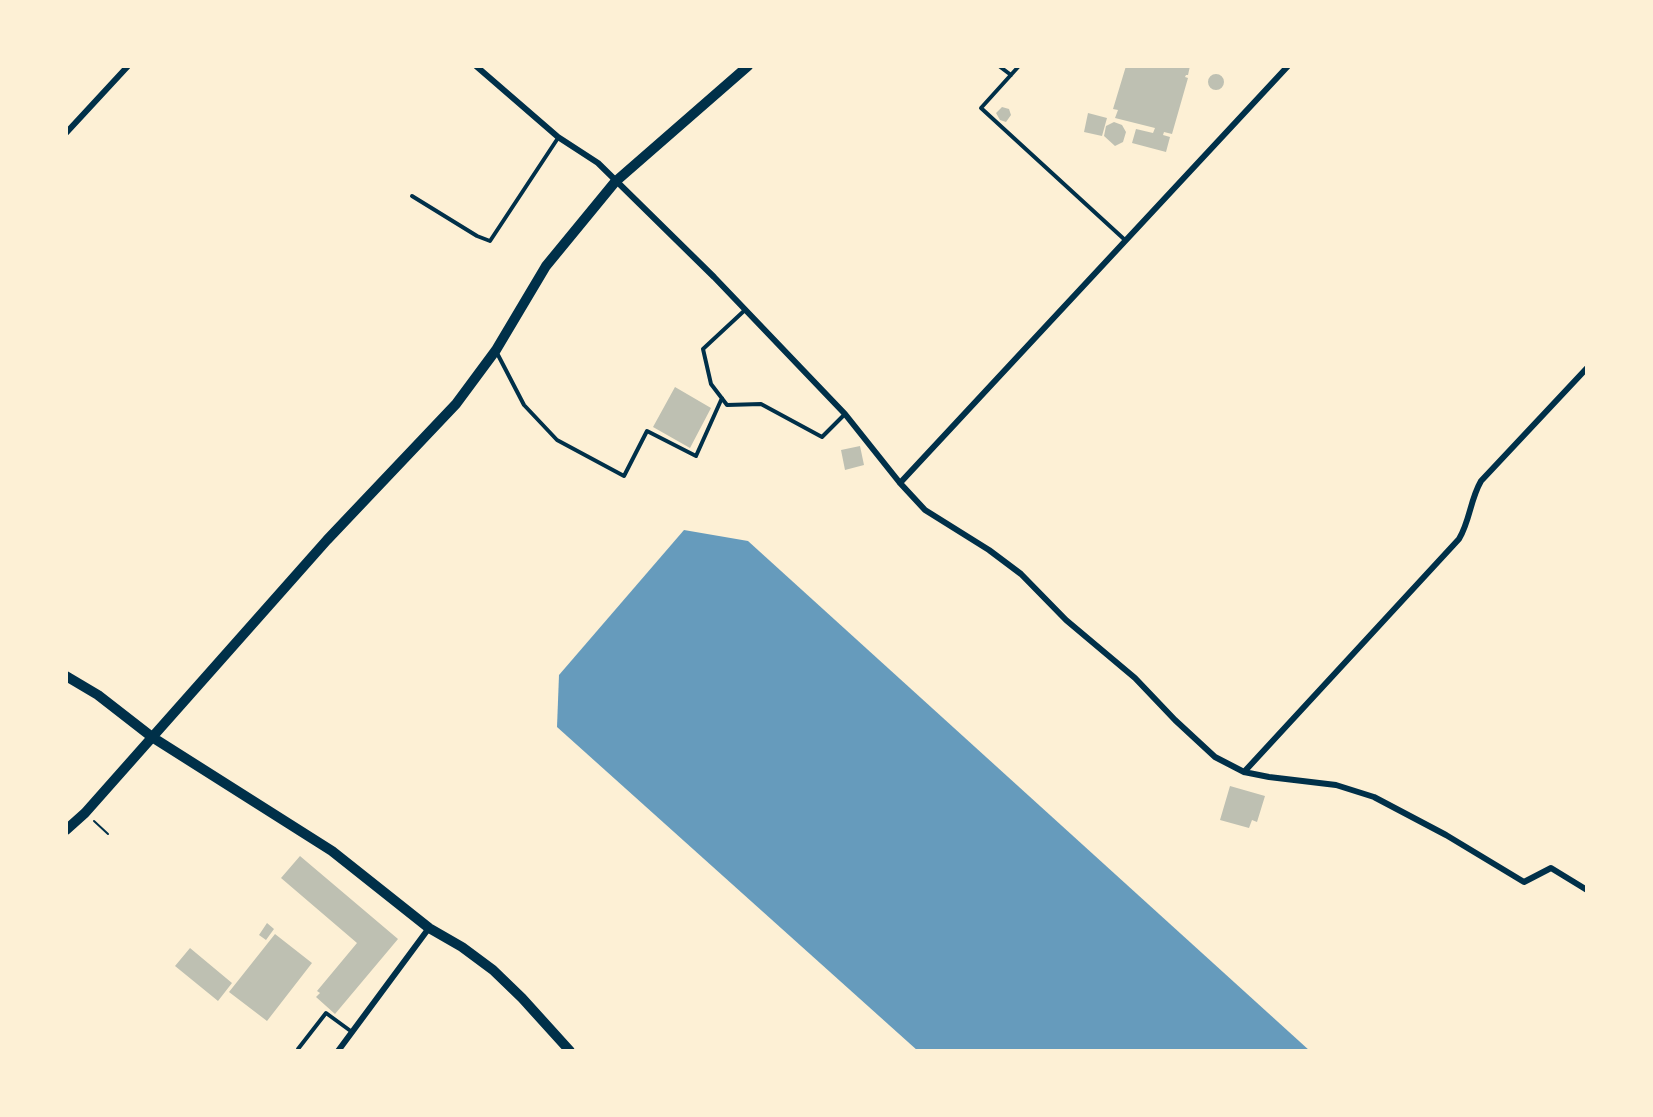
<!DOCTYPE html>
<html>
<head>
<meta charset="utf-8">
<style>
  body { margin:0 }
  #map { position:relative; width:1653px; height:1117px; overflow:hidden; background:#fdf0d5; font-family:Roboto,sans-serif }
  canvas { display:block }
  .frame { position:absolute; inset:0; border:68px solid #fdf0d5; pointer-events:none }
</style>
</head>
<body>
<div id="map">
<canvas width="1653" height="1117"></canvas>
<div class="frame"></div>
</div>
<script>
const ctx = document.querySelector('canvas').getContext('2d');
ctx.lineJoin = 'round';
function fill(path, color) { ctx.fillStyle = color; ctx.fill(path, 'evenodd'); }
function trace(path, color, width, dash) { ctx.strokeStyle = color; ctx.lineWidth = width; ctx.lineCap = dash ? 'butt' : 'round'; ctx.setLineDash(dash || []); ctx.stroke(path); }
const water = new Path2D(`
  M 684,530 L 748,541 L 1310,1051 L 918,1051 L 557,727 L 559,675 Z`);
const building = new Path2D(`
  M 1126,66 L 1190,66 L 1188,75 L 1186,75 L 1185,77 L 1188,78 L 1172,134 L 1164,132 L 1163,135 L 1170,137 L 1166,152 L 1132,143 L 1136,129 L 1153,133 L 1155,128 L 1115,118 L 1118,110 L 1113,109 Z
  M1208 82a8 8 0 1 1 16 0a8 8 0 1 1-16 0Z
  M 1002,107 L 1009,109 L 1011,115 L 1006,122 L 1000,120 L 996,113 Z
  M 1088,113 L 1107,118 L 1102,136 L 1084,132 Z
  M 1114,122 L 1122,125 L 1126,132 L 1123,142 L 1115,146 L 1104,136 L 1106,126 Z
  M 675,387 L 711,408 L 690,448 L 653,427 Z
  M 860,446 L 864,465 L 845,470 L 841,450 Z
  M 1230,786 L 1265,796 L 1257,822 L 1252,820 L 1249,828 L 1220,820 Z
  M 300,856 L 398,939 L 335,1014 L 316,997 L 320,993 L 317,991 L 357,943 L 281,878 Z
  M 267,923 L 274,929 L 266,940 L 259,935 Z
  M 275,934 L 312,963 L 267,1021 L 229,992 Z
  M 190,948 L 232,983 L 218,1001 L 175,966 Z`);
const path = new Path2D(`
  M 94,821 L 108,834`);
const service = new Path2D(`
  M 999,66 L 1011,75
  M 1019,66 L 981,108 L 1125,240
  M 412,196 L 477,236 L 490,241 L 558,138
  M 745,310 L 703,349 L 711,384 L 727,405 L 761,404 L 822,437 L 845,414
  M 497,353 L 524,405 L 557,440 L 624,476 L 647,431 L 696,456 L 722,398
  M 298,1049 L 326,1013 L 352,1032`);
const minor = new Path2D(`
  M 476,66 L 558,137 L 598,163 L 714,277 L 845,414 L 900,483 L 925,510 L 989,550 L 1021,574 L 1066,620 L 1135,678 L 1175,720 L 1215,757 L 1244,772 L 1269,777 L 1336,785 L 1374,797 L 1446,835 L 1524,882 L 1551,868 L 1587,890
  M 66,133 L 128,66
  M 900,483 L 1288,66
  M 1244,772 L 1459,539 C 1470,521 1470,500 1481,481 L 1587,368
  M 338,1051 L 429,928`);
const tertiary = new Path2D(`
  M 66,676 L 98,695 L 152,737 L 332,851 L 429,928 L 462,947 L 493,970 L 522,998 L 570,1051
  M 66,830 L 85,813 L 327,540 L 456,404 L 496,350 L 546,266 L 615,182 L 748,66`);
fill(water, '#669bbc');
fill(building, '#bec0b2');
trace(path, '#003049', 2);
trace(service, '#003049', 4);
trace(minor, '#003049', 6);
trace(tertiary, '#003049', 10);
</script>
</body>
</html>
